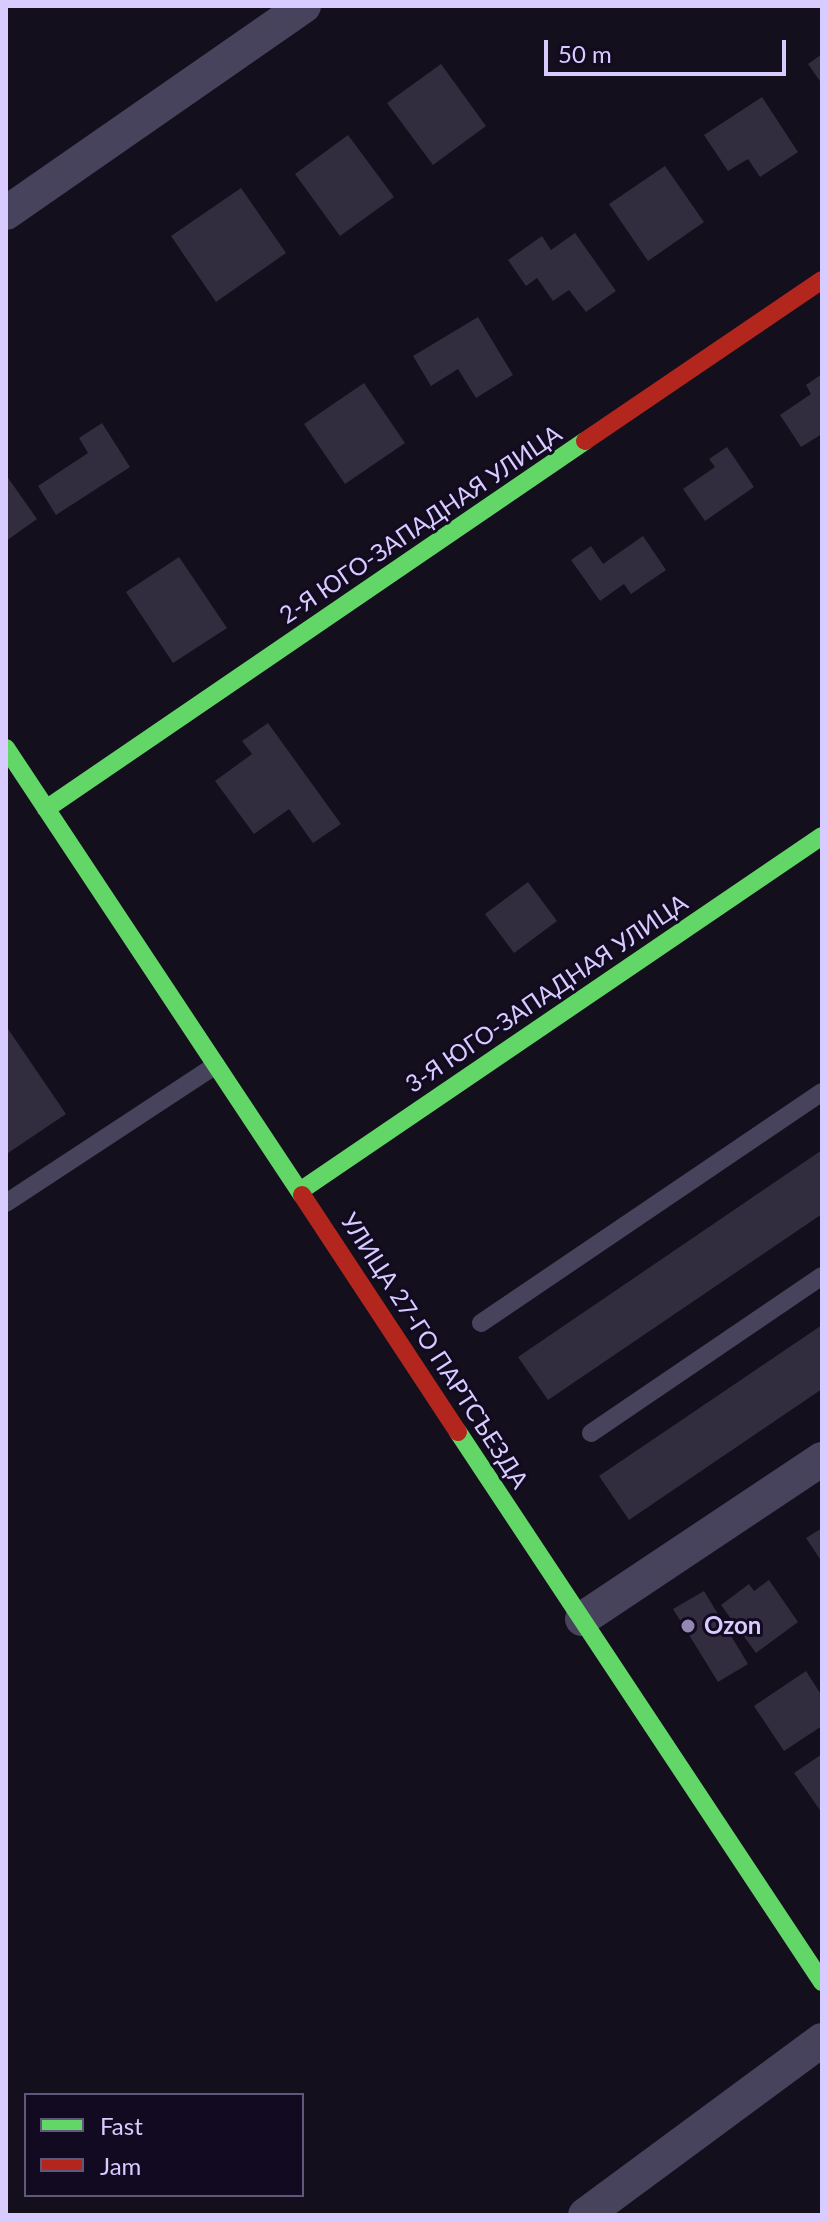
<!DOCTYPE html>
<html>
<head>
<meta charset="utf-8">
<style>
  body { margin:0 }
  #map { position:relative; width:828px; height:2221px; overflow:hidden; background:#130f1c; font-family:Lato,sans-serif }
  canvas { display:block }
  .frame { position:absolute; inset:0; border:8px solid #d8cbff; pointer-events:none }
  .legend { position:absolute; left:24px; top:2093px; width:280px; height:104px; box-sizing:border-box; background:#120a21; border:2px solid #61577a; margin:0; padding:10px 14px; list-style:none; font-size:24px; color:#d8cbff }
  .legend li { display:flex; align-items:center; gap:16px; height:40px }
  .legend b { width:40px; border:2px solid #61577a }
  .scale { position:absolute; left:544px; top:40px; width:242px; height:36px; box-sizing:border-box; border:4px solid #d8cbff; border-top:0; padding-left:10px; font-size:24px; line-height:28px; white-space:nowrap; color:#d8cbff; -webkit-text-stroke:6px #120a21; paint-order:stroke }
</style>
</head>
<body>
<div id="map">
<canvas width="828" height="2221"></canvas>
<div class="frame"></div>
<ul class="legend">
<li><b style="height:10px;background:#63d668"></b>Fast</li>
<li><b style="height:10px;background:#b3261e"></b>Jam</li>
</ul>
<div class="scale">50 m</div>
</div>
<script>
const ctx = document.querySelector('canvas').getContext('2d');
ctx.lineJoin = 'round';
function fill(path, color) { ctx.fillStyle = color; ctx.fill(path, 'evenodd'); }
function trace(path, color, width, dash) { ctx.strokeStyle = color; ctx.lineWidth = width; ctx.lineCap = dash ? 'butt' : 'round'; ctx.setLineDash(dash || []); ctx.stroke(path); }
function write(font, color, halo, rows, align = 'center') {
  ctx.font = font + ' Lato,sans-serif'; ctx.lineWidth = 6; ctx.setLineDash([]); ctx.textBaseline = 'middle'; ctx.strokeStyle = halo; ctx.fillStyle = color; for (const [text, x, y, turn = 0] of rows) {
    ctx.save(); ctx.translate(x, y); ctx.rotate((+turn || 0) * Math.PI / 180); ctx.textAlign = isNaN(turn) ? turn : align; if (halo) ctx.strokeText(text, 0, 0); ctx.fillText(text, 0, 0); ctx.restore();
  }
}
const building = new Path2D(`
  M 822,54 L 822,84 L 808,64 Z
  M 441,64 L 486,126 L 433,165 L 387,103 Z
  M 762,97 L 798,152 L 760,177 L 748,159 L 728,171 L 704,135 Z
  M 348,135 L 394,197 L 340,236 L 295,174 Z
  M 665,166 L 704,222 L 648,261 L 609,204 Z
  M 241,188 L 286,253 L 216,302 L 171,236 Z
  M 575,233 L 616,291 L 586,312 L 569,290 L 553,301 L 537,278 L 526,286 L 508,260 L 542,236 L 551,250 Z
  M 478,317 L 513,375 L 476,398 L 458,369 L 431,386 L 413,356 Z
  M 822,374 L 822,434 L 801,447 L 780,415 L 811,394 L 806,385 Z
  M 364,383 L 405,443 L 345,484 L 304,424 Z
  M 102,423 L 130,467 L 56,515 L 38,486 L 88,453 L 79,438 Z
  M 727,447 L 754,487 L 705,521 L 683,489 L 715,467 L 709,459 Z
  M 6,475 L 37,519 L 6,541 Z
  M 643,536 L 666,570 L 631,594 L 624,584 L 600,601 L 571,560 L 591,546 L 603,564 Z
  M 179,557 L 227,628 L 173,663 L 126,592 Z
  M 268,723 L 341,824 L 313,843 L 289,809 L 254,834 L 215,781 L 252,754 L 242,741 Z
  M 528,882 L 557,921 L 514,953 L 485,914 Z
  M 6,1026 L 66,1114 L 8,1153 L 6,1150 Z
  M 822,1150 L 822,1214 L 548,1400 L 518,1357 Z
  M 822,1325 L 822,1389 L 629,1520 L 599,1476 Z
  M 822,1528 L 822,1562 L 806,1538 Z
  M 769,1580 L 798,1622 L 756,1653 L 721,1605 L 749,1584 L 754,1591 Z
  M 704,1591 L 748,1664 L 718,1682 L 673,1609 Z
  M 806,1671 L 822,1696 L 822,1726 L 784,1751 L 754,1706 Z
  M 822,1754 L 822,1813 L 794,1773 Z`);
const lane = new Path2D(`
  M 6,1203 L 216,1065
  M 481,1323 L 822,1092
  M 591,1433 L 822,1276`);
const street = new Path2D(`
  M 6,213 L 304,6
  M 582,1619 L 822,1459
  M 585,2215 L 822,2040`);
const fast = new Path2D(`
  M 6,748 L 302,1195
  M 46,809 L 585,441
  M 300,1191 L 822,836
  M 458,1432 L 822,1982`);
const jam = new Path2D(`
  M 585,441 L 822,280
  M 302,1195 L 458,1432`);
const markers = [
  [688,1626,8,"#9389b0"]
];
const streetNames = [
  ["2-Я ЮГО-ЗАПАДНАЯ УЛИЦА",421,525,-34],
  ["3-Я ЮГО-ЗАПАДНАЯ УЛИЦА",547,994,-34],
  ["УЛИЦА 27-ГО ПАРТСЪЕЗДА",434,1351,57]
];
const poiNames = [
  ["Ozon",704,1626]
];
fill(building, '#322d3e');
trace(lane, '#48435d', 18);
trace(street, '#48435d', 34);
trace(fast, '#63d668', 18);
trace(jam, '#b3261e', 18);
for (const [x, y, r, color] of markers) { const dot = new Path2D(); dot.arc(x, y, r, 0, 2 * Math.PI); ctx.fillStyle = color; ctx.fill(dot); trace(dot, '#120a21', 3); }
write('24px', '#d8cbff', '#120a21', streetNames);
write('bold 24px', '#d8cbff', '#120a21', poiNames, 'left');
</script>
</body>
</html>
